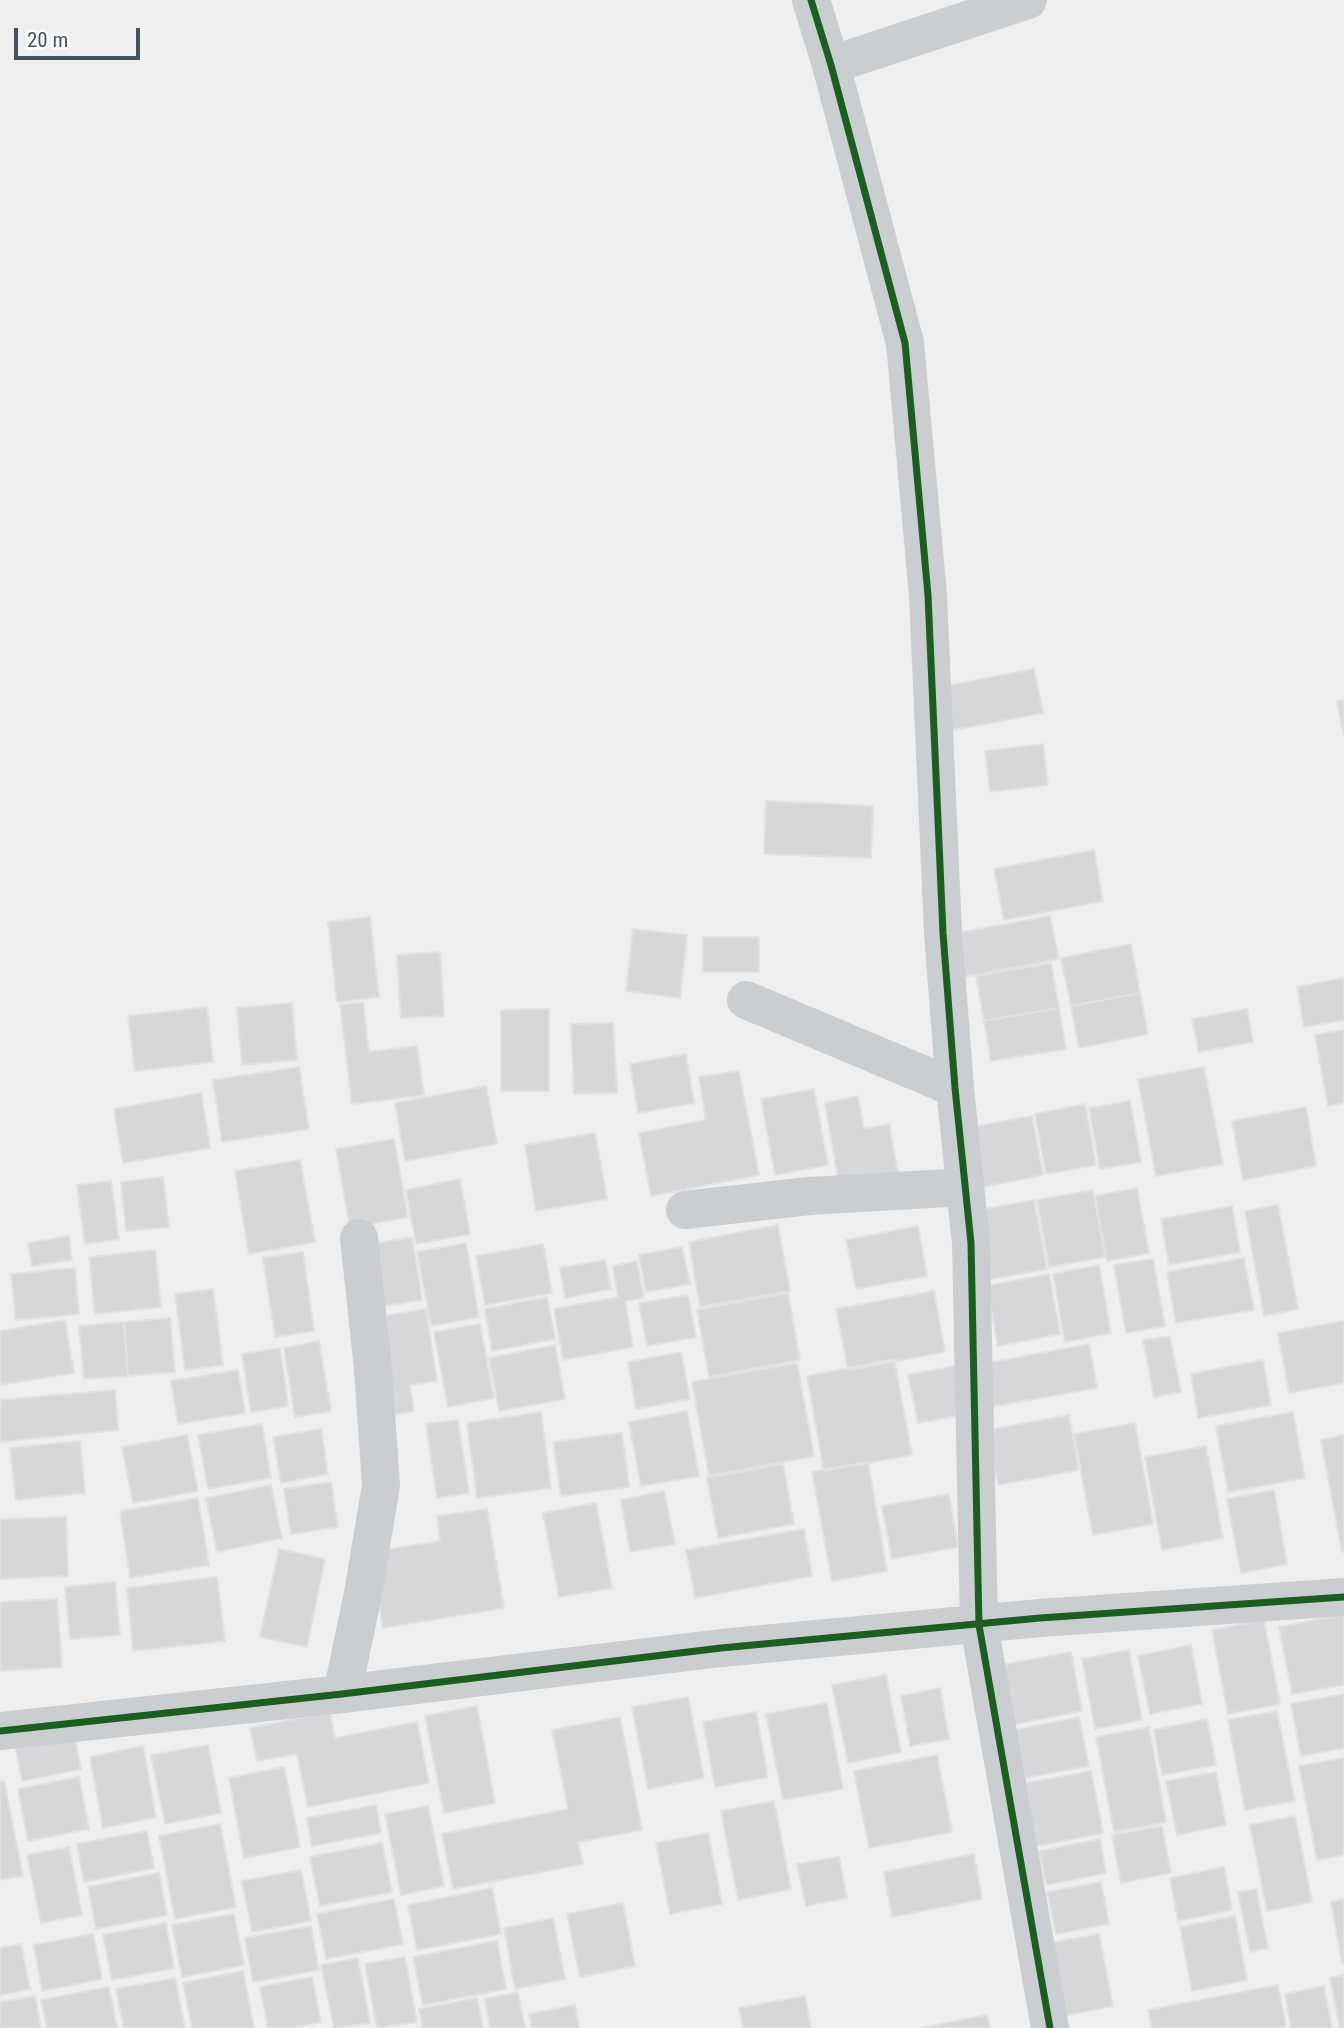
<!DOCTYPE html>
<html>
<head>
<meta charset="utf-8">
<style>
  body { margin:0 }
  #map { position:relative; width:1344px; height:2028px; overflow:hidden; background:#f0efef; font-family:"Roboto Condensed",sans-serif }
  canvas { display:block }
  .scale { position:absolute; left:14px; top:28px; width:126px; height:32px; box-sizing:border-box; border:4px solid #45515c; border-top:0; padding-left:9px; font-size:21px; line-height:24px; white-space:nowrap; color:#45515c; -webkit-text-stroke:5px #fff; paint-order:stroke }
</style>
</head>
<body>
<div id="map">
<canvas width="1344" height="2028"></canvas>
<div class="scale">20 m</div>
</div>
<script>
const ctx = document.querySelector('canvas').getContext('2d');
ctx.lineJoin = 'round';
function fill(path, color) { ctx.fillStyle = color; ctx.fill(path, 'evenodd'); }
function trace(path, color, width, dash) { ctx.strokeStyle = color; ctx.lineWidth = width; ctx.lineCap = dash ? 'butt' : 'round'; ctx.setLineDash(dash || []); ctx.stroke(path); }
const building = new Path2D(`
  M 1034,669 L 1043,713 L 943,732 L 935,688 Z
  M 1344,700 L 1344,735 L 1337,701 Z
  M 1043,744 L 1048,785 L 990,792 L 985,751 Z
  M 766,801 L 873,806 L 871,858 L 764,854 Z
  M 1094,850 L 1103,901 L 1004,920 L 994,869 Z
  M 1050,916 L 1059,959 L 953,979 L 945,935 Z
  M 370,917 L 379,997 L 337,1002 L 328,922 Z
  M 633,929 L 687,935 L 680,998 L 626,991 Z
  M 703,937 L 759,937 L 759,972 L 703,972 Z
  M 1131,944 L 1140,993 L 1071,1006 L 1061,958 Z
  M 440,952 L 444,1016 L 401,1018 L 397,955 Z
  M 1051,963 L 1059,1008 L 984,1021 L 976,976 Z
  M 1344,978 L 1344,1020 L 1304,1027 L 1297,987 Z
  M 1140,993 L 1148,1034 L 1079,1048 L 1071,1006 Z
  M 363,1002 L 369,1052 L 417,1046 L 424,1095 L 352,1104 L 340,1005 Z
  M 292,1003 L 297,1060 L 242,1065 L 237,1008 Z
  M 207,1007 L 213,1062 L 135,1071 L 128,1016 Z
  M 1059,1008 L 1066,1049 L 991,1061 L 984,1021 Z
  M 549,1009 L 549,1091 L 501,1091 L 501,1010 Z
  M 1247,1009 L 1253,1042 L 1199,1052 L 1192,1019 Z
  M 613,1023 L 617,1093 L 574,1094 L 571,1024 Z
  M 1344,1030 L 1344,1103 L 1328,1106 L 1315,1035 Z
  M 686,1054 L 694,1103 L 638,1113 L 630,1064 Z
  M 299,1067 L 309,1129 L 222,1142 L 213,1080 Z
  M 1204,1067 L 1223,1164 L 1156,1176 L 1138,1079 Z
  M 739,1071 L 759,1175 L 651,1196 L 639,1133 L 706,1120 L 699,1077 Z
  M 486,1086 L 497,1144 L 405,1161 L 395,1103 Z
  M 814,1089 L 828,1165 L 775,1175 L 761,1099 Z
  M 201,1093 L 210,1148 L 123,1163 L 114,1109 Z
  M 858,1096 L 864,1129 L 889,1124 L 898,1173 L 839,1184 L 825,1103 Z
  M 1130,1101 L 1141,1162 L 1100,1169 L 1089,1108 Z
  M 1085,1104 L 1096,1165 L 1046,1174 L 1035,1114 Z
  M 1306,1107 L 1316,1166 L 1243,1180 L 1232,1121 Z
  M 1032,1116 L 1043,1175 L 978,1188 L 967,1128 Z
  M 595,1133 L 607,1199 L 536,1211 L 525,1145 Z
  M 394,1139 L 408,1217 L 350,1228 L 336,1149 Z
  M 300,1160 L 315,1242 L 249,1254 L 235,1171 Z
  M 163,1177 L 169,1227 L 126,1231 L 121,1182 Z
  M 460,1179 L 470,1234 L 416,1244 L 406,1190 Z
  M 111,1181 L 119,1239 L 85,1244 L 77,1185 Z
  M 1137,1188 L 1149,1253 L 1107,1261 L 1095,1196 Z
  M 1093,1190 L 1105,1257 L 1049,1267 L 1037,1200 Z
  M 1034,1200 L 1047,1269 L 986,1280 L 973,1211 Z
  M 1278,1205 L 1298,1309 L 1264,1316 L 1245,1211 Z
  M 1232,1206 L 1240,1252 L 1169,1265 L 1161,1219 Z
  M 778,1225 L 790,1291 L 700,1307 L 689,1242 Z
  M 918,1226 L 927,1276 L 856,1289 L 846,1240 Z
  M 69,1236 L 72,1260 L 32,1266 L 28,1243 Z
  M 412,1237 L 422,1300 L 377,1307 L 367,1245 Z
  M 466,1243 L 479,1317 L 431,1326 L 417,1252 Z
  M 543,1244 L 552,1293 L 485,1305 L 476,1256 Z
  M 682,1247 L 690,1284 L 646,1292 L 639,1255 Z
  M 155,1250 L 161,1307 L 95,1314 L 89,1257 Z
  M 303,1252 L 314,1331 L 275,1337 L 263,1258 Z
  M 1244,1258 L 1254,1310 L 1176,1323 L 1167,1272 Z
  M 1153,1259 L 1165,1326 L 1126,1333 L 1114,1265 Z
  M 605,1260 L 611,1289 L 565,1298 L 560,1268 Z
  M 637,1261 L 644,1298 L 625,1301 L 633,1347 L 563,1360 L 554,1309 L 618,1297 L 613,1266 Z
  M 1099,1265 L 1111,1333 L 1065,1342 L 1053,1274 Z
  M 75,1268 L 79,1314 L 16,1320 L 11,1274 Z
  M 1049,1274 L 1060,1334 L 998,1346 L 987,1286 Z
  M 213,1289 L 223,1365 L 185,1370 L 175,1294 Z
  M 934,1291 L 945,1352 L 848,1370 L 836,1309 Z
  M 788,1293 L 800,1360 L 709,1377 L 697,1310 Z
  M 688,1295 L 696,1337 L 647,1346 L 639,1303 Z
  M 547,1297 L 555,1339 L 492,1351 L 485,1309 Z
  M 426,1309 L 437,1381 L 410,1385 L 414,1411 L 393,1415 L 378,1317 Z
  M 170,1318 L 175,1372 L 128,1376 L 124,1322 Z
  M 65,1320 L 74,1373 L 0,1385 L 0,1331 Z
  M 1344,1321 L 1344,1383 L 1289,1393 L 1278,1333 Z
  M 124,1322 L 128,1376 L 84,1379 L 79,1326 Z
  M 480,1324 L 494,1398 L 448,1407 L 434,1332 Z
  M 1170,1336 L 1181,1392 L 1154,1397 L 1143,1340 Z
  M 319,1341 L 331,1411 L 295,1417 L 284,1348 Z
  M 1089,1344 L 1097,1388 L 990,1407 L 983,1364 Z
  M 555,1345 L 565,1399 L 499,1411 L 489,1358 Z
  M 280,1348 L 288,1406 L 251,1412 L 242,1354 Z
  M 681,1352 L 690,1399 L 636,1409 L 628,1362 Z
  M 894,1359 L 912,1455 L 824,1471 L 807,1376 Z
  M 1263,1360 L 1271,1405 L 1198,1418 L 1191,1374 Z
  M 797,1363 L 814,1456 L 709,1476 L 692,1382 Z
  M 959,1365 L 968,1414 L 918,1423 L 908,1375 Z
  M 238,1370 L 245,1413 L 178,1424 L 171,1381 Z
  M 115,1390 L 118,1430 L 0,1442 L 0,1400 Z
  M 687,1411 L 699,1476 L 641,1486 L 629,1422 Z
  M 541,1412 L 551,1488 L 477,1498 L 467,1423 Z
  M 1293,1412 L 1305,1478 L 1228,1492 L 1216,1426 Z
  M 1069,1415 L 1079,1470 L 998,1485 L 988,1430 Z
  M 458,1420 L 469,1493 L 437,1498 L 426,1424 Z
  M 1135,1423 L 1153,1524 L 1093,1535 L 1074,1434 Z
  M 262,1424 L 271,1478 L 208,1489 L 198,1435 Z
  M 321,1429 L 328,1474 L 281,1483 L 273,1437 Z
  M 622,1433 L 629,1487 L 561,1496 L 553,1442 Z
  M 187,1435 L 198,1491 L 133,1503 L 122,1447 Z
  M 1344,1435 L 1344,1552 L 1342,1552 L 1321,1440 Z
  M 80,1441 L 85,1493 L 16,1500 L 10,1448 Z
  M 1206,1446 L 1223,1538 L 1162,1550 L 1145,1457 Z
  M 868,1462 L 887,1571 L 832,1581 L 812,1472 Z
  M 783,1464 L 794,1524 L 718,1538 L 707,1478 Z
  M 331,1482 L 338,1527 L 291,1534 L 284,1489 Z
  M 271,1485 L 282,1538 L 217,1552 L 206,1498 Z
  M 1274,1490 L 1287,1564 L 1241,1573 L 1227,1499 Z
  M 664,1491 L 675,1544 L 630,1552 L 621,1500 Z
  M 949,1494 L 958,1547 L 892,1559 L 882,1506 Z
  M 198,1498 L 209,1565 L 130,1578 L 120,1511 Z
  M 596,1503 L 612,1588 L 559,1597 L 543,1513 Z
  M 487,1509 L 504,1608 L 383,1628 L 371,1552 L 440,1541 L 437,1516 Z
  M 66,1517 L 68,1576 L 0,1579 L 0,1519 Z
  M 804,1529 L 812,1576 L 695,1598 L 686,1550 Z
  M 279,1549 L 325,1559 L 307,1647 L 260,1637 Z
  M 217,1577 L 225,1641 L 133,1651 L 127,1588 Z
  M 115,1582 L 120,1635 L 70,1639 L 65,1587 Z
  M 57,1599 L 62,1667 L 0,1671 L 0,1602 Z
  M 1344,1614 L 1344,1685 L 1292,1694 L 1279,1627 Z
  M 1264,1620 L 1280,1704 L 1228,1714 L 1212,1630 Z
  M 1191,1645 L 1202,1704 L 1150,1714 L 1138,1656 Z
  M 1129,1650 L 1142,1720 L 1095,1729 L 1082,1659 Z
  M 1071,1652 L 1082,1711 L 1001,1727 L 990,1667 Z
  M 886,1675 L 901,1752 L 848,1763 L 832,1685 Z
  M 940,1688 L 949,1739 L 910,1746 L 901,1696 Z
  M 1344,1694 L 1344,1748 L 1301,1756 L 1291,1704 Z
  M 688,1697 L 704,1778 L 648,1789 L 632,1707 Z
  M 827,1703 L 843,1789 L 783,1800 L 766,1714 Z
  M 477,1706 L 495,1803 L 444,1813 L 425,1716 Z
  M 1277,1711 L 1295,1801 L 1245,1810 L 1228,1720 Z
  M 330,1712 L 335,1738 L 417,1722 L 429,1783 L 308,1807 L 297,1754 L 257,1761 L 250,1728 Z
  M 756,1712 L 768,1777 L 715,1787 L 703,1722 Z
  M 620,1717 L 642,1830 L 578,1842 L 583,1864 L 453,1889 L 442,1834 L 568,1809 L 552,1730 Z
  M 1079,1717 L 1089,1766 L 1025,1778 L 1015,1730 Z
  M 1207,1719 L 1216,1765 L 1162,1775 L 1154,1730 Z
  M 1149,1727 L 1166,1822 L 1114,1832 L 1096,1737 Z
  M 74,1734 L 81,1769 L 22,1781 L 15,1746 Z
  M 208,1745 L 221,1813 L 165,1824 L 151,1755 Z
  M 143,1746 L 156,1817 L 103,1828 L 90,1757 Z
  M 937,1755 L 952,1832 L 869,1848 L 854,1771 Z
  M 1344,1758 L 1344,1855 L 1317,1860 L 1299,1766 Z
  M 284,1767 L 300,1847 L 244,1858 L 229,1778 Z
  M 1091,1771 L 1103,1833 L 1033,1847 L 1021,1784 Z
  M 1216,1772 L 1226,1825 L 1177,1835 L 1166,1781 Z
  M 79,1777 L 89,1829 L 28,1841 L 18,1789 Z
  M 0,1781 L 4,1781 L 23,1876 L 0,1880 Z
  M 774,1801 L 791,1889 L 738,1900 L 721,1811 Z
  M 376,1805 L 381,1833 L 312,1846 L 307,1818 Z
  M 428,1806 L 444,1886 L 401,1895 L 385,1814 Z
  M 1295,1816 L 1312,1902 L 1267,1911 L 1250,1825 Z
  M 220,1824 L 236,1907 L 175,1919 L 159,1836 Z
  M 1162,1826 L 1171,1873 L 1121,1883 L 1112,1835 Z
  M 147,1831 L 154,1868 L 84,1882 L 77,1844 Z
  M 708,1833 L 722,1904 L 670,1914 L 656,1843 Z
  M 1100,1839 L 1106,1873 L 1046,1885 L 1039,1851 Z
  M 382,1843 L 392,1892 L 320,1906 L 310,1857 Z
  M 69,1847 L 82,1915 L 41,1923 L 27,1855 Z
  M 974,1854 L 982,1899 L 892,1917 L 884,1872 Z
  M 839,1857 L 847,1898 L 806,1906 L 797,1864 Z
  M 1224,1867 L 1232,1910 L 1178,1921 L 1170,1878 Z
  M 301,1870 L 311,1921 L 252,1932 L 242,1881 Z
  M 159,1873 L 167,1915 L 96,1929 L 88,1887 Z
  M 1101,1882 L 1109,1924 L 1056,1934 L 1047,1892 Z
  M 492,1888 L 501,1934 L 417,1950 L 408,1905 Z
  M 1256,1889 L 1268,1948 L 1250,1952 L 1238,1892 Z
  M 394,1899 L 403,1944 L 326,1959 L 317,1914 Z
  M 1344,1899 L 1344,1963 L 1342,1963 L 1331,1902 Z
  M 623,1903 L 635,1966 L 580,1977 L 567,1914 Z
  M 234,1914 L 244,1965 L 182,1977 L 172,1925 Z
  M 1235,1916 L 1247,1980 L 1192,1991 L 1180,1927 Z
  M 553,1918 L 565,1979 L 515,1989 L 504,1928 Z
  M 166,1923 L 174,1968 L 112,1980 L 103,1935 Z
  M 311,1926 L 319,1970 L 253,1982 L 245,1938 Z
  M 93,1934 L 102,1979 L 42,1991 L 34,1945 Z
  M 1099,1934 L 1113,2006 L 1058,2017 L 1043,1944 Z
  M 497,1941 L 506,1989 L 423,2005 L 413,1957 Z
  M 21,1944 L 30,1989 L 0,1995 L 0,1948 Z
  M 405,1957 L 417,2022 L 377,2028 L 365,1964 Z
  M 358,1958 L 370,2023 L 334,2028 L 321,1965 Z
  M 243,1971 L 254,2028 L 192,2028 L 183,1983 Z
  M 1344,1975 L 1344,2028 L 1340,2028 L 1330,1978 Z
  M 312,1977 L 321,2022 L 290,2028 L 268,2028 L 260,1987 Z
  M 175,1978 L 185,2028 L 124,2028 L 116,1989 Z
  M 1278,1985 L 1286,2026 L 1273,2028 L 1152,2028 L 1148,2010 Z
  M 1324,1986 L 1332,2028 L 1291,2028 L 1285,1994 Z
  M 109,1987 L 117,2028 L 47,2028 L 41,2000 Z
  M 518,1992 L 525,2028 L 490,2028 L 485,1999 Z
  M 35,1996 L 41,2028 L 0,2028 L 0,2002 Z
  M 805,1996 L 811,2028 L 743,2028 L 739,2008 Z
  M 477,1998 L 483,2028 L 423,2028 L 419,2009 Z
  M 575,2005 L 579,2028 L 532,2028 L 529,2014 Z
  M 987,2015 L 990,2028 L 921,2028 Z`);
const minor = new Path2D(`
  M 811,0 L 831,65 L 905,343 L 928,595 L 943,933 L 955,1088 L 971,1243 L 979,1625 L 1050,2028
  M 831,65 L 1028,0
  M 746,1000 L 955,1088
  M 685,1210 L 809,1196 L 965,1187
  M 342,1694 L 363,1594 L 381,1485 L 373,1369 L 359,1238
  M 0,1731 L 342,1694 L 721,1648 L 1040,1618 L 1344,1597`);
const cycleway = new Path2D(`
  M 811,0 L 831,65 L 905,343 L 928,595 L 943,933 L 955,1088 L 971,1243 L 979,1625 L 1050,2028
  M 0,1731 L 342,1694 L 721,1648 L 1040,1618 L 1344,1597`);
fill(building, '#d7d7d9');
trace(building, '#e1e1e2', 2);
trace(minor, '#cbced0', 38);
trace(cycleway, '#1b5e20', 7);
</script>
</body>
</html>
